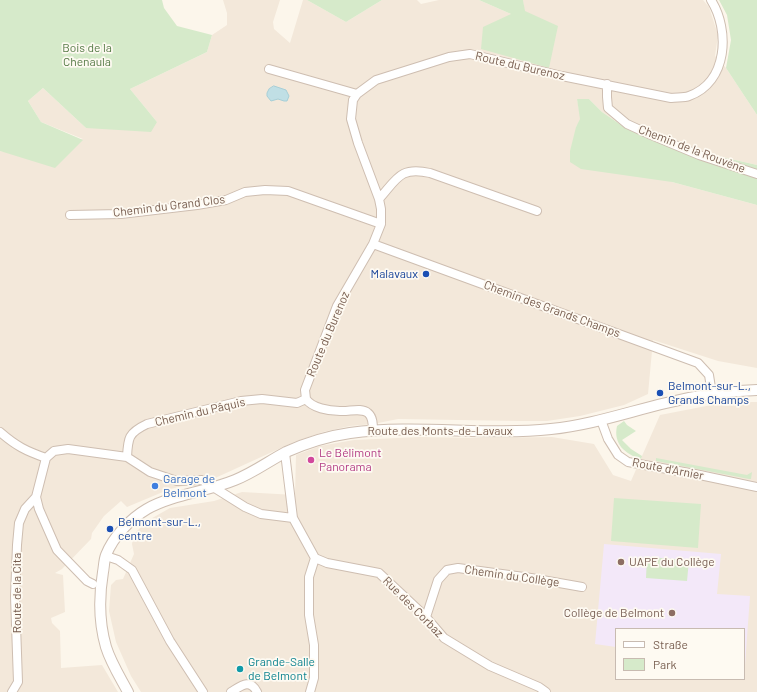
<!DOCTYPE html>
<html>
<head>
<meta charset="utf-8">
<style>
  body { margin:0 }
  #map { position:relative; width:757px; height:692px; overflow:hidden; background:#fcf6eb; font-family:Barlow,sans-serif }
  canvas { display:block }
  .legend { position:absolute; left:615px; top:628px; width:130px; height:52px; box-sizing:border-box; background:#fefaf2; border:1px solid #c8bbb1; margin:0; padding:5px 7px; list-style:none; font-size:12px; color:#775d4f }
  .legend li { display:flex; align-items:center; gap:8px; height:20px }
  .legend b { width:20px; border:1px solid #c8bbb1 }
</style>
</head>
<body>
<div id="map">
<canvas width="757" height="692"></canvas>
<ul class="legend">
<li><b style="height:5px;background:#fff"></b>Straße</li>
<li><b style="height:11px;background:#d6eaca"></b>Park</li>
</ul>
</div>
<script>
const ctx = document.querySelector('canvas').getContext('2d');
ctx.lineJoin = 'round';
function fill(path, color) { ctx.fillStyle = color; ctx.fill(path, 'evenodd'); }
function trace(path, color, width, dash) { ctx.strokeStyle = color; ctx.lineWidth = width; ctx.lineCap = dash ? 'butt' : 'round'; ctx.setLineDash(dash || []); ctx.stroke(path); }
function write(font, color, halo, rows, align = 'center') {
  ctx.font = font + ' Barlow,sans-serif'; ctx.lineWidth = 3.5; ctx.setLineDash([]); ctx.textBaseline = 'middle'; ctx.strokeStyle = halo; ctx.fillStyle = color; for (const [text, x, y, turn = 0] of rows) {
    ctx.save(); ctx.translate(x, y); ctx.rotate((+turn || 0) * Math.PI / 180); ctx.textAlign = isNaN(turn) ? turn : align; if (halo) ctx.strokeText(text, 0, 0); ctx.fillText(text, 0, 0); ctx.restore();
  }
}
const residential = new Path2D(`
  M 223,0 L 280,0 L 273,22 L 274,29 L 290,43 L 303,0 L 307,0 L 346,22 L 382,0 L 417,0 L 421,4 L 439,0 L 479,0 L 511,14 L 524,11 L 523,0 L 703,0 L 709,7 L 718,35 L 715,56 L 726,68 L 757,115 L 757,165 L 656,142 L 627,129 L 602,112 L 589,99 L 577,99 L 581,119 L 576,127 L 672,182 L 757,205 L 757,368 L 718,361 L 653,340 L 648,394 L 624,405 L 580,416 L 547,421 L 519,421 L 398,419 L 373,424 L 350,426 L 323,432 L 294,442 L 213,479 L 170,489 L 127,507 L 121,501 L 104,516 L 92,533 L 91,539 L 62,569 L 55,573 L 63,575 L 65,612 L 51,618 L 52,623 L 60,631 L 61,668 L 102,665 L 118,692 L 0,692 L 0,151 L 5,152 L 83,139 L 41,122 L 28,101 L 43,88 L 86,128 L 157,122 L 130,89 L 207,52 L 212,35 L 227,25 L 227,13 Z
  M 727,402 L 757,402 L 757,692 L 141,692 L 131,676 L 116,642 L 109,611 L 111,585 L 116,580 L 123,579 L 134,554 L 132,544 L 134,534 L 147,521 L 170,508 L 214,501 L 242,492 L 295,495 L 296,455 L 320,446 L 354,440 L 420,437 L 474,438 L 552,437 L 594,444 L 613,475 L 631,481 L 660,415 ZM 616,629 L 744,629 L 744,679 L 616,679 Z`);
const education = new Path2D(`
  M 604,544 L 721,554 L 717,594 L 750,596 L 745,665 L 744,665 L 744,629 L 616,629 L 616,647 L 595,644 Z`);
const green = new Path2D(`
  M 0,0 L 162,0 L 164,8 L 177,26 L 212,35 L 207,52 L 130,89 L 157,122 L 151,132 L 86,128 L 43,88 L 28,101 L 41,122 L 83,140 L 55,168 L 0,151 Z
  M 307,0 L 382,0 L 346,22 Z
  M 479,0 L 523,0 L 525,11 L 558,26 L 549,68 L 481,49 L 483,27 L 511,14 Z
  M 719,0 L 757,0 L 757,115 L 726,68 L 731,40 L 727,15 Z
  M 577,99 L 589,99 L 602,112 L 627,129 L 656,142 L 757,165 L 757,205 L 672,182 L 581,169 L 570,162 L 570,151 L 576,127 L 580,119 Z
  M 624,421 L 627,425 L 636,431 L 622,440 L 631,449 L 642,456 L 641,459 C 625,454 613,444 617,426 Z
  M 656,458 L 747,475 L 752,472 L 751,479 L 749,479 L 656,461 Z
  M 614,498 L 701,504 L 698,548 L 611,541 Z
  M 647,557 L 689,560 L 687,581 L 646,578 Z`);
const water = new Path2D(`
  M 274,86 L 286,90 L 289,96 L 287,101 L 284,101 L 278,99 L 271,101 L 267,96 L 267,93 L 269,89 Z`);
const minor = new Path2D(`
  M 269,69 L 357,94
  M 607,84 L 607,97 L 608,108 L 627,124 L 651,135 L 699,155 L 757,174
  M 379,199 C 397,179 400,166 430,173 L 537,211
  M 70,215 L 121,214 L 197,205 L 226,200 L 245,192 L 265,190 L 288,191 L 381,224
  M 373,244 L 698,363 L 709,375 L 712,394
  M 306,399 L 305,390 L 337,306 L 373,244 L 381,224 L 381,209 L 379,199 L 358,143 L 351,119 L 353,100 L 357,94 L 376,80 L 449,57 L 470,54 L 562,76 L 671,98 C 676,97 684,98 689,96 C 728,82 730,30 711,0
  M 306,399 C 312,408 329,411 340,411 C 349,412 361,407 368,413 C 373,417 373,425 373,431
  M 601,420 L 608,439 L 618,455 L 628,462 L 695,474 L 757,487
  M 0,432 C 16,446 26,451 46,458
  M 285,453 L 293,518 L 315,558 L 327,563 L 379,573 L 426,617 L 444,638 L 490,666 L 539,687 L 546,692
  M 127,457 C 128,438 128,433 147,424 L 241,401 L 262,399 L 297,403 L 306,399
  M 106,556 L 118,560 L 132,570 L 170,641 L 203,692
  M 93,584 L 87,581 L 57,550 L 39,509 L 36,497 L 46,458 L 54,451 L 68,449 L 127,457 L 150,472 L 177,481 L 202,480 L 245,507 L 261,514 L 293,518
  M 426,617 L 438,580 L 447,570 L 458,568 L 531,578 L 582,587
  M 12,692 L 18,682 L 15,596 L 17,545 L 19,523 L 25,509 L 36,497
  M 231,692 C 241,686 250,678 257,692
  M 310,692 L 314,678 L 314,645 L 309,615 L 309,577 L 315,558`);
const tertiary = new Path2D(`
  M 128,692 C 120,677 111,663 106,647 C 99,623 99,596 103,572 C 104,567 104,560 106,555 C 113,537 130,519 147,509 C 174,494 206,492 235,480 C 253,473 269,461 286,452 C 306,443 329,436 350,433 C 417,424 485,436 551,429 C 591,425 628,412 666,403 C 695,396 727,391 757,390`);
const markers = [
  [426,274,4,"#1a4fb4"],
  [660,393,4,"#1a4fb4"],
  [311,460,4,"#d1479c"],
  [155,486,4,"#3f7fe0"],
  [110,529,4,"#1a4fb4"],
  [621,562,4,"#8d6e63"],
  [672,613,4,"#8d6e63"],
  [240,669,4,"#0f9aa8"]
];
const parkNames = [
  ["Bois de la",87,48],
  ["Chenaula",87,62]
];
const streetNames = [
  ["Route du Burenoz",520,66,13],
  ["Chemin de la Rouvène",692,149,21],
  ["Chemin du Grand Clos",169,206,-7],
  ["Chemin des Grands Champs",552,309,20],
  ["Route du Burenoz",328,334,-67],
  ["Chemin du Pâquis",200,412,-13],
  ["Route des Monts-de-Lavaux",440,431],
  ["Route d'Arnier",668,469,11],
  ["Chemin du Collège",512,576,8],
  ["Route de la Cita",17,593,-90],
  ["Rue des Corbaz",413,607,45]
];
const transitNames = [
  ["Malavaux",418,274,"right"],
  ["Belmont-sur-L.,",668,386],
  ["Grands Champs",668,400],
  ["Belmont-sur-L.,",118,522],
  ["centre",118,536]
];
const hotelNames = [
  ["Le Bélimont",319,453],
  ["Panorama",319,467]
];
const shopNames = [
  ["Garage de",163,479],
  ["Belmont",163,493]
];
const educationNames = [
  ["UAPE du Collège",629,562],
  ["Collège de Belmont",664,613,"right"]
];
const cultureNames = [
  ["Grande-Salle",248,662],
  ["de Belmont",248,676]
];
fill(residential, '#f3e8da');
fill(education, '#f3e8f9');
fill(green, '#d6eaca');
fill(water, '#c0dfe5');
trace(water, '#a7cfd7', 1);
trace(minor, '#cebeb1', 10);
trace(tertiary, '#cebeb1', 12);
trace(minor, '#fff', 8);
trace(tertiary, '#fff', 10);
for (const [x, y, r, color] of markers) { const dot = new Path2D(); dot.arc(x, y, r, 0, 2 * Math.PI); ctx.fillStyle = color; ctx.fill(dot); trace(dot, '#fefaf2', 1.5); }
write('12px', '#567b47', '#fefaf2', parkNames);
write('12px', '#775d4f', '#fefaf2', streetNames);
write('12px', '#164399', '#fefaf2', transitNames, 'left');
write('12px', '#b23c85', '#fefaf2', hotelNames, 'left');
write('12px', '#366cbe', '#fefaf2', shopNames, 'left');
write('12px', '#785e54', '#fefaf2', educationNames, 'left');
write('12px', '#0d838f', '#fefaf2', cultureNames, 'left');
</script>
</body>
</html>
